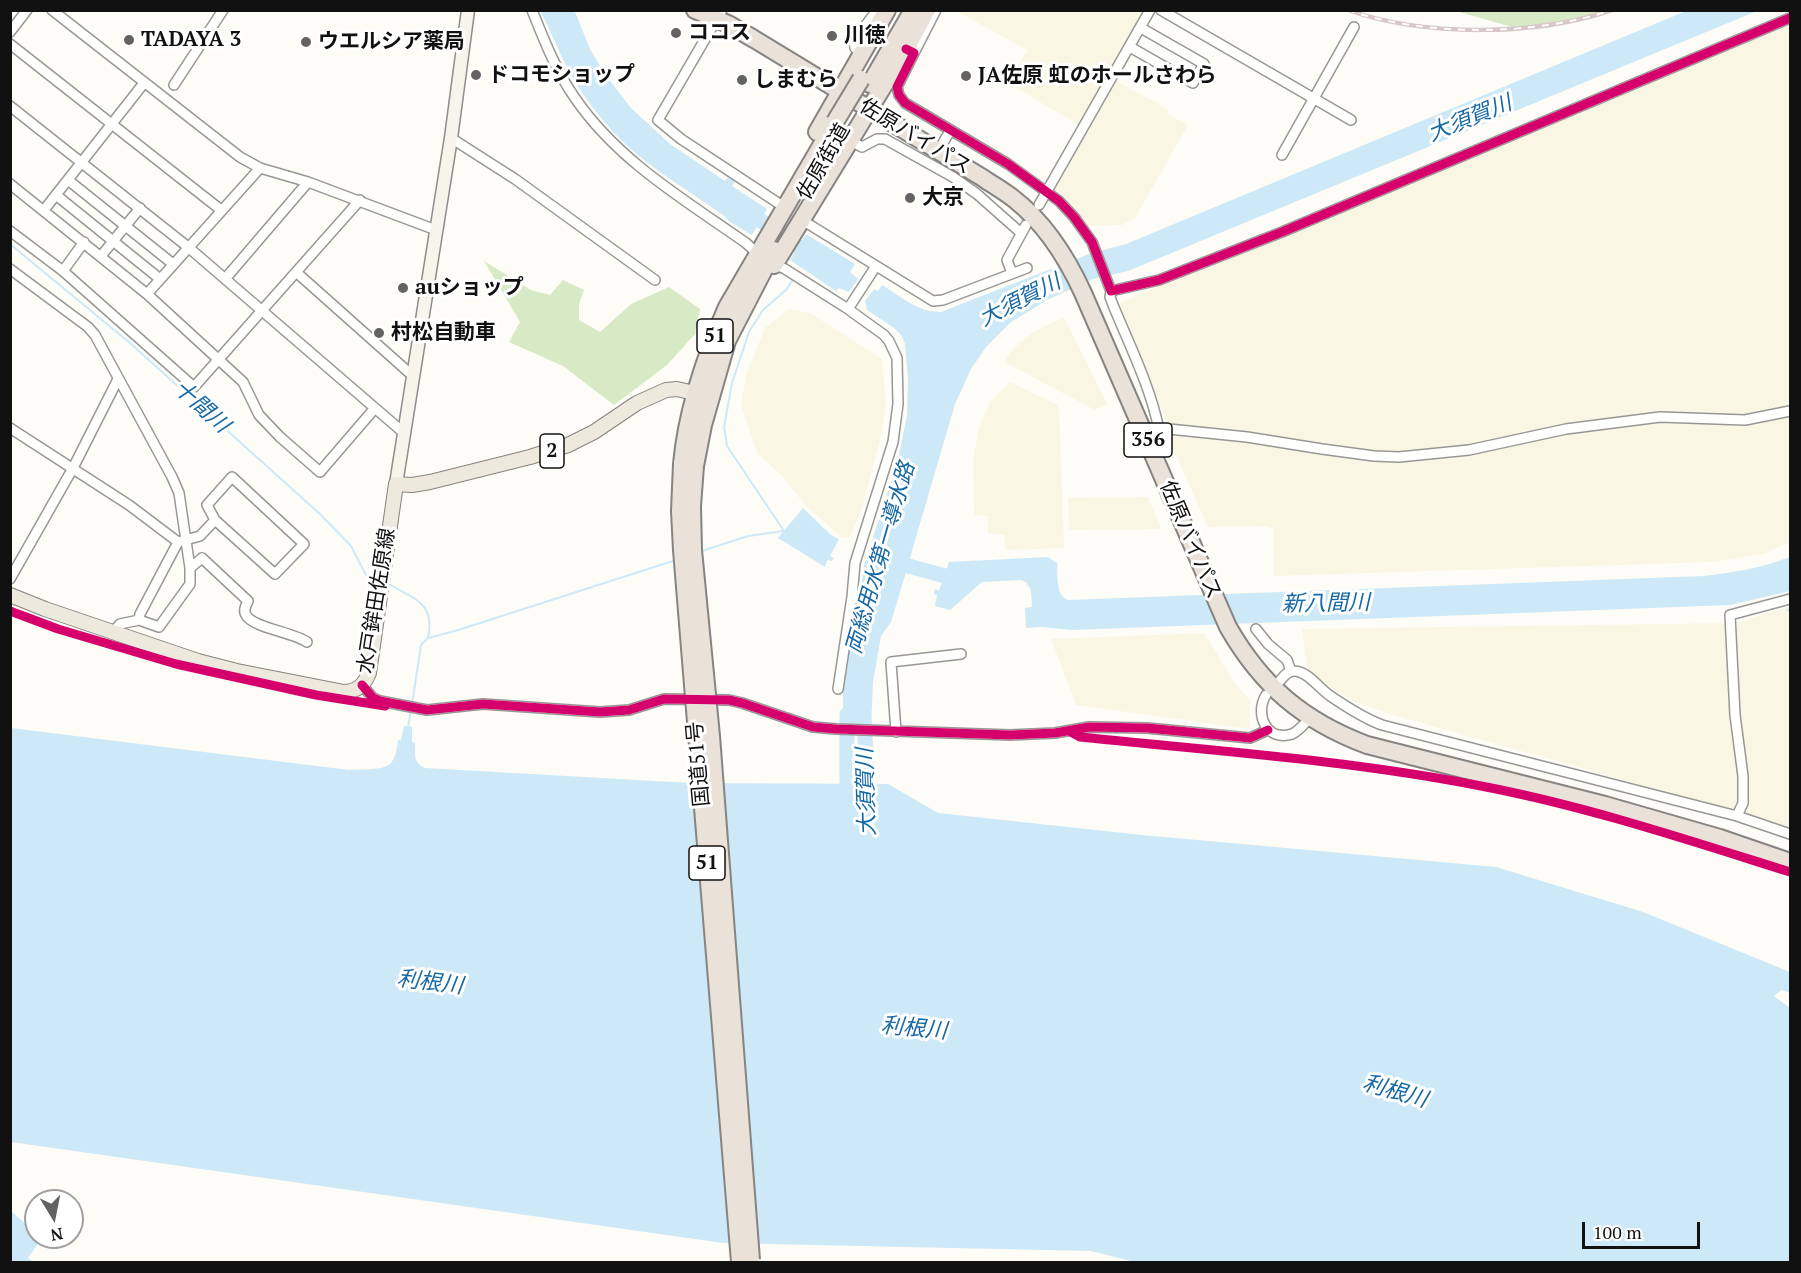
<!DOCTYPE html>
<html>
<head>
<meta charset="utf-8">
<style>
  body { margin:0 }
  #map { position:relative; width:1801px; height:1273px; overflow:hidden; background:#fdfcf7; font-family:"PT Serif",serif }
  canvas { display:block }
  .frame { position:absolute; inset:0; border:12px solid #111; pointer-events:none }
  .north { position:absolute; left:24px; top:1189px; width:60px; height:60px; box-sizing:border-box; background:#fff; border:2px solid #a0a0a0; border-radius:50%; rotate:170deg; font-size:16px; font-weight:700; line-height:24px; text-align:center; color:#111 }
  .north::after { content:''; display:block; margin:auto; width:21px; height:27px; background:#646362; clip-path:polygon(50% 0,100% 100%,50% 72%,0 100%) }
  .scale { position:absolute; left:1582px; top:1222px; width:118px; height:27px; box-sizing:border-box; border:3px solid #111; border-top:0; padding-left:8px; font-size:18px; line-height:21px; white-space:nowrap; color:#111; -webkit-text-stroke:4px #fff; paint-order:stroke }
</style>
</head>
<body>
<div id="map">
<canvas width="1801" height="1273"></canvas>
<div class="frame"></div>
<div class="north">N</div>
<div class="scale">100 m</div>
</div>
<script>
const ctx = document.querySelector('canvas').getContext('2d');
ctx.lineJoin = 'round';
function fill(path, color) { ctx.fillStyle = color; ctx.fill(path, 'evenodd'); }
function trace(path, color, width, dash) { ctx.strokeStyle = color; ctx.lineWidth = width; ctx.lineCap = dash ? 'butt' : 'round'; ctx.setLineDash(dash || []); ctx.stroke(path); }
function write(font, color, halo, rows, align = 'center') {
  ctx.font = font + ' "PT Serif","Noto Sans JP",serif'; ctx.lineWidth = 6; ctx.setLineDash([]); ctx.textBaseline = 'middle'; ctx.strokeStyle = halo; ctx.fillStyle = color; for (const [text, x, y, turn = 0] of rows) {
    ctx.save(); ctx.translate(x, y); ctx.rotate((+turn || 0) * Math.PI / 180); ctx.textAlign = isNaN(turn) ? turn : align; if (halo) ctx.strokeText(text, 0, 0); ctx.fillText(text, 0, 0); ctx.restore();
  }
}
const farmland = new Path2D(`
  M 1145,10 L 1080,126 L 1008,83 L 1027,50 L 956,11 Z
  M 1785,24 L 1790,24 L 1790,542 L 1763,554 L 1713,562 L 1274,576 L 1273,527 L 1270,528 L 1267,526 L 1208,527 L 1171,444 L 1167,423 L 1119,307 L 1121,302 Z
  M 1117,81 L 1169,110 L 1168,114 L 1188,125 L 1135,218 L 1122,225 L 1088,226 L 1055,189 Z
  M 789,309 L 810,313 L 882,359 L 886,407 L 880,440 L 861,512 L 850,537 L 843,537 L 833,530 L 805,505 L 782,476 L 757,453 L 741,405 L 746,375 L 765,328 Z
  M 1064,317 L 1107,404 L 1095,410 L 1004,362 L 1015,347 L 1035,331 Z
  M 1010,382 L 1059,406 L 1064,548 L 1006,550 L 1004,535 L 988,533 L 988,516 L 974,515 L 973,459 L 979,427 L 990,402 Z
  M 1148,497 L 1161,529 L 1069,530 L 1068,498 Z
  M 1790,606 L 1790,827 L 1390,714 L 1355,702 L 1322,682 L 1307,667 L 1302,629 L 1735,623 Z
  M 1204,633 L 1236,685 L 1250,700 L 1249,729 L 1076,705 L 1051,639 Z`);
const forest = new Path2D(`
  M 1456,11 L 1602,10 L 1602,11 L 1548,28 L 1519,29 Z
  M 484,261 L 531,290 L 550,295 L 563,280 L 584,290 L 579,304 L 579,320 L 600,332 L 631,304 L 669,287 L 700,309 L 695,334 L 667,365 L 614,405 L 563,366 L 509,342 L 520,322 Z`);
const water = new Path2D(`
  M 1686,11 L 1757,11 L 1128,271 L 1093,279 L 1049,299 L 1011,322 L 986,347 L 971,369 L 955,404 L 909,561 L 911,562 L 910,569 L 907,569 L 891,622 L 881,636 L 873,682 L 871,726 L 843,724 L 843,679 L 849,642 L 859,602 L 864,565 L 898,460 L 907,415 L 908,381 L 905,344 L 902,336 L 894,328 L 867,310 L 865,301 L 874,289 L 878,291 L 882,285 C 900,296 919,313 941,312 L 1089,254 L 1126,244 Z
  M 541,12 L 575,12 L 590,49 L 604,73 L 631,108 L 670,144 L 725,181 L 728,177 L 735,182 L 732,186 L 767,209 L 752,235 L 730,222 L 723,215 C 695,195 666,178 639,156 C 617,138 597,115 581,91 C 564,66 554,38 541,12 Z
  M 806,234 L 855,264 L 850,272 L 858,279 L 849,292 L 839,288 L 836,291 L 790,260 Z
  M 803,508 L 831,535 L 839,539 L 830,556 L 834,558 L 832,561 L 827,560 L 825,567 L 778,538 Z
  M 1048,557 L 1057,563 C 1058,575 1055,595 1068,600 L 1704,576 C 1735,572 1762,568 1790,557 L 1790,591 L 1730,605 L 1072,630 L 1041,627 L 1026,628 L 1025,608 L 1032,607 L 1031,590 L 1026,582 L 1021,580 L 982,582 L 950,610 L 935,606 L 937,595 L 934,594 L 935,589 L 939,591 L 943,578 L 926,574 L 927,568 L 945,573 L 949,562 Z
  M 404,726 L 412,727 L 412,742 L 415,743 C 415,755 413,762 425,768 L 690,783 L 888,784 L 938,813 L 1142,835 L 1496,867 L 1643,912 L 1790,972 L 1790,993 L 1782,990 L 1774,996 L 1790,1008 L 1790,1262 L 1135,1262 L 1091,1251 L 723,1243 L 11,1142 L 11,728 L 349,770 C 359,769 385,771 391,763 C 396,757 397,748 398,740 L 401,740 Z
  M 11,1211 L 36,1233 L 36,1237 L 42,1238 L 28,1258 L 34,1262 L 11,1262 Z`);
const stream = new Path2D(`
  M 10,244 L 130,343 L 321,515 L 351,546 L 367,577 L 376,583
  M 699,552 L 748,536 L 784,531 L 727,446 L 724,427 L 732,383 L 749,332 L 763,310 L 787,289 L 793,279
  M 389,584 C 415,600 435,602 428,638
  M 1787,610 L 1790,609
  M 412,704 L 421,645 L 428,638 L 455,631 L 676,560
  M 408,728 L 411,710`);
const river = new Path2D(`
  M 744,209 L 813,257
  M 898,563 L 945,576
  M 847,714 L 847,804
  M 864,716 L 868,803`);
const street = new Path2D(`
  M 52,10 L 240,157 L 260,168 L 308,182 L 436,230
  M 532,10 C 544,40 556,71 575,98 C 618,161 685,200 746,243 L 759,255
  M 722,10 L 658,120 L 681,139 L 778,203
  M 1161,10 L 1351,120
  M 10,32 L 27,10
  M 10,44 L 221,210
  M 1130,47 L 1193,83 L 1204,64 L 1141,28
  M 906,49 L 914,53 L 897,87 L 899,95 L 905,103 L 1008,164 L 1059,201 L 1074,217 L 1092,242 L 1111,291 L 1159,280 L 1282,232 L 1790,18
  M 862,52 L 855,48 L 854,41 L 877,10
  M 914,53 L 936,10
  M 174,85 L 223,10
  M 10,106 L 188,247 L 404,433
  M 451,138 L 515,179 L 655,280
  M 851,141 L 862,147 L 877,139 L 885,139 L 953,177 L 977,194 L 1021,233
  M 937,153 L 950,131
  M 1282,155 L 1354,27
  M 68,180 L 173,264
  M 10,184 L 147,294 L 243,382 L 259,415 L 280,437 L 320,472 L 375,408
  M 56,195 L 160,279
  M 1039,205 L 1150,10
  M 44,210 L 144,83
  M 802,220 L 933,301 L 943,300 L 1027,268
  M 10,231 L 63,271 L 194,387 L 360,200
  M 101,256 L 140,208
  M 772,263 L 785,269 L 848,309 L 884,335 L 889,341 L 897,358 L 898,404 L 893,442 L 855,563 L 852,597 L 838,689
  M 10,269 L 88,327 L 95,335 L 172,477 L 179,493 L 190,568 L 202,558 L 248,601 C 246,605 243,610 246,615 C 253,628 293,632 307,642
  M 63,271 L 84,242
  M 296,272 L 414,377
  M 1012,273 L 1007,260 L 1026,225
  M 225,279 L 308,182
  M 1111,291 L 1110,297 L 1113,305 C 1129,344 1151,388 1159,430
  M 147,294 L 260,168
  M 848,309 L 876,266
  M 10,428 L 129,505 L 178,542 L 200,536 L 215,520 L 275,574 L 304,544 L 232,477 L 207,505 L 215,520
  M 1135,442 L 1159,430 L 1169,429 L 1247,437 L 1322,449 L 1374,456 L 1399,457 L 1469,450 L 1566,429 L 1660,417 L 1745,420 L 1790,411
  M 10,579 L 73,468 L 118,379
  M 139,620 L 140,614 L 178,542
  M 1256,629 L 1268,644 L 1287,660 L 1291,671
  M 113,632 L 120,624 L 139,620 L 159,627 L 190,584 L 190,568
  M 1279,682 C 1283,677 1287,671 1294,671 C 1307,671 1318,687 1329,695 C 1345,706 1363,718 1382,725 L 1737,816 L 1790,834
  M 362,685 L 373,698 L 380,701 L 427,710 L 483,704 L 600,712 L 629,710 L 664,699 L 729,700 L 742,703 L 813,727 L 836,729 L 1010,735 L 1055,733 L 1089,727 L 1147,728 L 1250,738 L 1268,730
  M 1266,695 C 1254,715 1267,742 1292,734 C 1299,731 1305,723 1310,718
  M 896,732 L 891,662 L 961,654
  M 1737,816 L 1743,803 L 1743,776 L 1735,715 L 1730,615 L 1790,599`);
const secondary = new Path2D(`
  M 396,484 L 451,138 L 468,10`);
const primary = new Path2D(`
  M 10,595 L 45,609 L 198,661 L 237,671 L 344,692 C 358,691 364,685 369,673 L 396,484 L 412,485 L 430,482 L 530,457 L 568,445 L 594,432 L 637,403 L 666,390 L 677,389 L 703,395`);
const highway = new Path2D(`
  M 695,10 L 728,24 L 754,39 L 983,178 C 993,185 1004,191 1014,199 C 1046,224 1067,258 1083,293 L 1228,627 C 1262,686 1303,721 1367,745 L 1605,805 L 1720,838 L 1790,862
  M 870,84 L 913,10
  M 817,132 L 887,10
  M 774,265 L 906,49 L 927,10
  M 682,464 C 687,409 705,357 727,307 L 835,122
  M 695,466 L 703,425 L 727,341 L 774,250`);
const rail = new Path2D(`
  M 1348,10 C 1425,37 1536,36 1612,10`);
const highwayBridge = new Path2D(`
  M 835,122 L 861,79
  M 682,464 L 680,511 L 682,550 L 740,1262
  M 695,466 L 692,506 L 693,550 L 711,736 L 751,1260`);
const cycleway = new Path2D(`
  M 906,49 L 914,53 L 897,87 L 899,95 L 905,103 L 1008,164 L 1059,201 L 1074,217 L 1092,242 L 1111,291 L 1159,280 L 1282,232 L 1790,18
  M 10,611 L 58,629 L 176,664 L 316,695 L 385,706
  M 362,685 L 373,698 L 380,701 L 427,710 L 483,704 L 600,712 L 629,710 L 664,699 L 729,700 L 742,703 L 813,727 L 836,729 L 1010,735 L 1055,733 L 1089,727 L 1147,728 L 1250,738 L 1268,730
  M 1069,731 L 1080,737 C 1214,751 1349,760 1481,786 C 1586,806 1688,840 1790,872`);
const markers = [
  [676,33,6,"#646362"],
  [832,36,6,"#646362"],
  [129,40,6,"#646362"],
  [306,42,6,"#646362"],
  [476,75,6,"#646362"],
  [966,76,6,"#646362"],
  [742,80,6,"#646362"],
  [910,198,6,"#646362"],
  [403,288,6,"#646362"],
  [379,333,6,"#646362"]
];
const shields = [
  [715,336,36],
  [1148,440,48],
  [552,451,24],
  [707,863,36]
];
const shieldNames = [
  ["51",715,336],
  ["356",1148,440],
  ["2",552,451],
  ["51",707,863]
];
const poiNames = [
  ["ココス",688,33],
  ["川徳",844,36],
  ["TADAYA 3",141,40],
  ["ウエルシア薬局",318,42],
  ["ドコモショップ",488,75],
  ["JA佐原 虹のホールさわら",978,76],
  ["しまむら",754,80],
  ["大京",922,198],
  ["auショップ",415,288],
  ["村松自動車",391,333]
];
const streetNames = [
  ["佐原バイパス",915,137,31],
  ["佐原街道",824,162,-60],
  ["佐原バイパス",1190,540,67],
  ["水戸鉾田佐原線",377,601,-81],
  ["国道51号",699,764,-95]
];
const waterNames = [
  ["大須賀川",1470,119,-22],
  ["大須賀川",1020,301,-27],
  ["十間川",201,407,42],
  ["両総用水第一導水路",881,558,-74],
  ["新八間川",1326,604,-1],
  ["大須賀川",867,792,-92],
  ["利根川",430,983,7],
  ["利根川",914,1029,5],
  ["利根川",1395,1092,16]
];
fill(farmland, '#f9f7e4');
fill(forest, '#d8eac5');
fill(water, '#cde8f7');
trace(stream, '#cde8f7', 2);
trace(river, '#cde8f7', 15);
trace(street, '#979795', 12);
trace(secondary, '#8e8d8b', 15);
trace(primary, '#858482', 16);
trace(highway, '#858482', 20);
trace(street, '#fffffe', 9);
trace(secondary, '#f6f4eb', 12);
trace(primary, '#ede9dc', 14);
trace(highway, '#eae1d8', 16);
trace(rail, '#d9c6c7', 4.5);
trace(rail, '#fff', 2, [7]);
trace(highwayBridge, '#858482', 20, []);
trace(highwayBridge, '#eae1d8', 16);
trace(cycleway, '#d6006c', 9);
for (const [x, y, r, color] of markers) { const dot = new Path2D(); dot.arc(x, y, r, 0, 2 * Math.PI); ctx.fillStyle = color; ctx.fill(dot); trace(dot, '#fff', 2); }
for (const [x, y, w] of shields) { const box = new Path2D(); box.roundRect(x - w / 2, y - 17, w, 34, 4.5); ctx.fillStyle = '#fff'; ctx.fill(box); trace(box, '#111', 1.5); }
write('bold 20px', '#111', null, shieldNames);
write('bold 21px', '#111', '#fff', poiNames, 'left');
write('21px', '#111', '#fff', streetNames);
write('italic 22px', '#1768a6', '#fff', waterNames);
</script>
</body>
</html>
